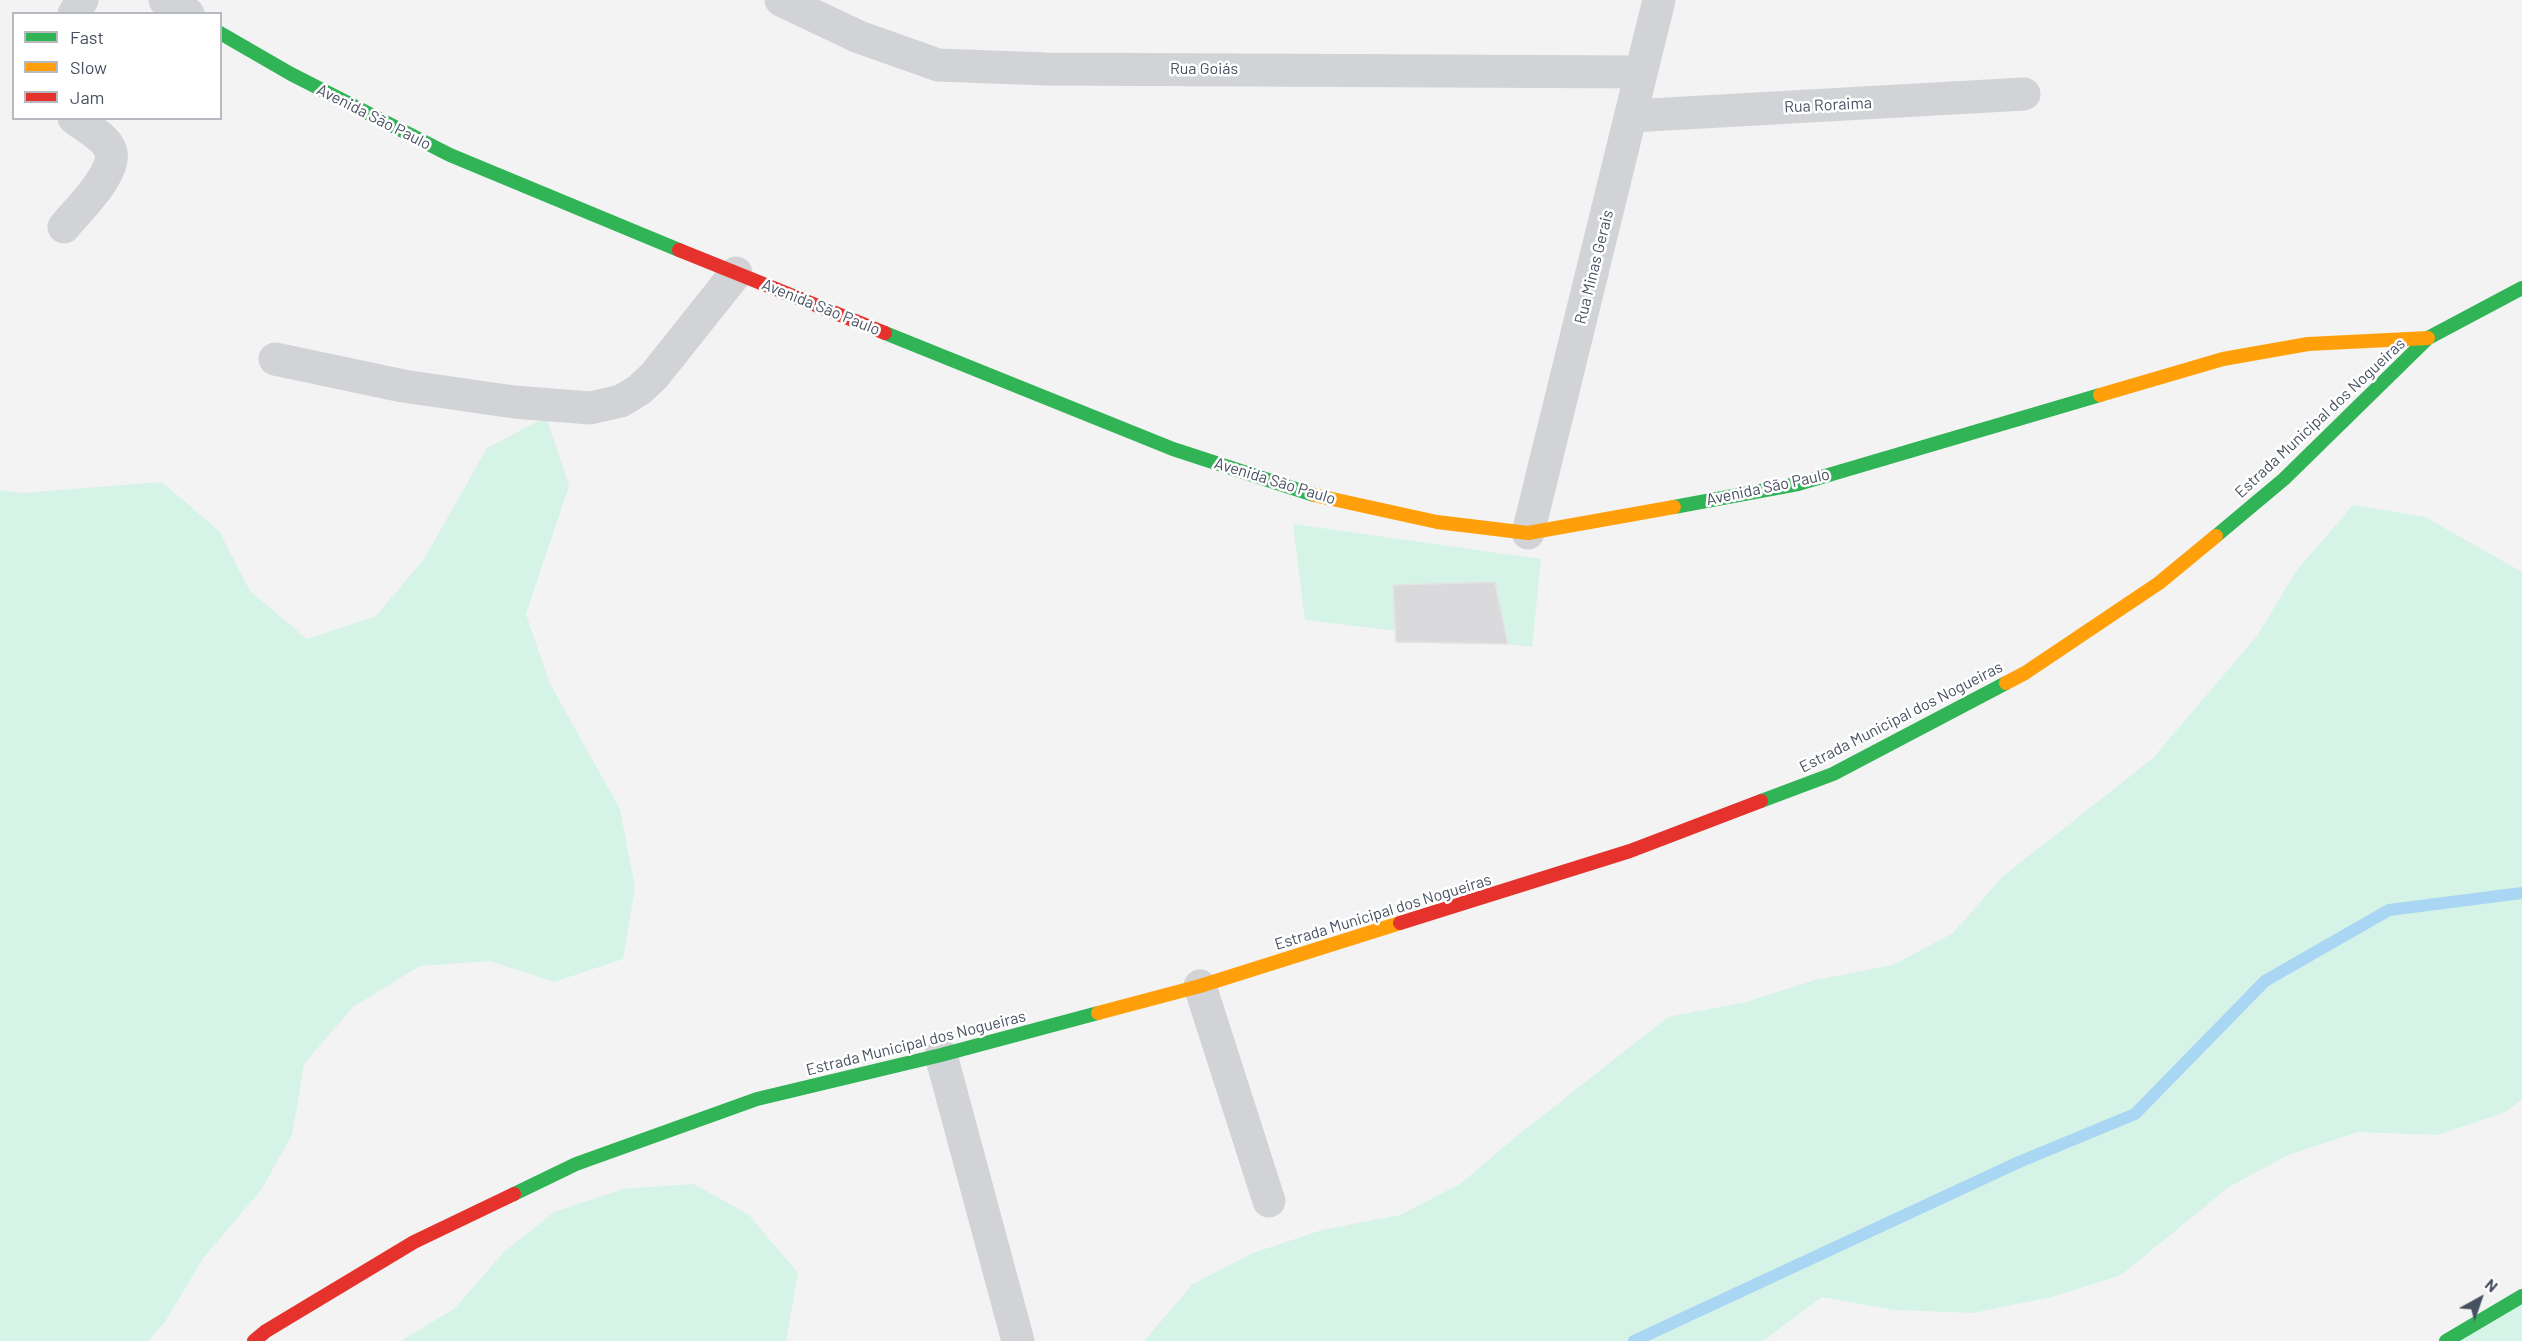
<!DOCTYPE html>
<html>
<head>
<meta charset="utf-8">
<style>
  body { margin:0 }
  #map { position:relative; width:2522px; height:1341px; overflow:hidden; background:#f3f3f3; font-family:Barlow,sans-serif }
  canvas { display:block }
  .legend { position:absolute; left:12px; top:12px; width:210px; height:108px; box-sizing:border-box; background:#fff; border:2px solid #b6b9c0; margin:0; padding:8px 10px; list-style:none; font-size:18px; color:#485161 }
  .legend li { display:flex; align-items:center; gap:12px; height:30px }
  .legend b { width:30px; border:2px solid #b6b9c0 }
  .north { position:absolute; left:2450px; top:1269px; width:60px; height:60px; -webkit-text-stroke:4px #fff; paint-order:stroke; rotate:40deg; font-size:16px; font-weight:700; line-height:24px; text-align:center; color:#485161 }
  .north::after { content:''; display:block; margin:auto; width:21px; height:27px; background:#485161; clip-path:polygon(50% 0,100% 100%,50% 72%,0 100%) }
</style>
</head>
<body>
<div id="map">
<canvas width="2522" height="1341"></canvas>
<ul class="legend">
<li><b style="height:8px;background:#30b455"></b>Fast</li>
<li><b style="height:8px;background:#ff9f0a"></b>Slow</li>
<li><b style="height:8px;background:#e5322d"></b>Jam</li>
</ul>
<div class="north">N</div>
</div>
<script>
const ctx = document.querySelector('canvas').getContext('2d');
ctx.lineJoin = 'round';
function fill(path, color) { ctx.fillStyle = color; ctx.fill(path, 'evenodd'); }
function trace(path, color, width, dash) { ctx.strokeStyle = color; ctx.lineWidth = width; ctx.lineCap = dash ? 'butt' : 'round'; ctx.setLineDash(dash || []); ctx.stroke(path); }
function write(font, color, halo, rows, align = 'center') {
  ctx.font = font + ' Barlow,sans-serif'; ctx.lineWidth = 5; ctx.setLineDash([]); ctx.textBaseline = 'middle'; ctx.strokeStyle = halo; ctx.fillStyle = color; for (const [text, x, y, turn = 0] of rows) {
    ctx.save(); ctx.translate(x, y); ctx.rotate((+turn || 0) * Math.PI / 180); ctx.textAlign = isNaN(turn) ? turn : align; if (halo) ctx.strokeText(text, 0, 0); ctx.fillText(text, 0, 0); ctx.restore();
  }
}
const green = new Path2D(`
  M 546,417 L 569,486 L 526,614 L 549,682 L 620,809 L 635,888 L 623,959 L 554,982 L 490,961 L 420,966 L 353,1007 L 304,1064 L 292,1135 L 261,1190 L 204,1257 L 165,1322 L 148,1341 L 0,1341 L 0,490 L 21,493 L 162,482 L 219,531 L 250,591 L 307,639 L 376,616 L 424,559 L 487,448 Z
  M 2353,505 L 2425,517 L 2522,572 L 2522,1099 L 2506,1112 L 2437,1135 L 2358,1132 L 2288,1155 L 2229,1187 L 2121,1275 L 2052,1297 L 1973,1313 L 1894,1310 L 1822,1297 L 1763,1341 L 1144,1341 L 1193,1284 L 1253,1253 L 1322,1230 L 1400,1215 L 1460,1184 L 1518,1135 L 1668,1017 L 1746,1002 L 1815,980 L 1893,965 L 1953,933 L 2002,877 L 2152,759 L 2257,636 L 2296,571 Z
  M 1293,524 L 1541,559 L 1532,647 L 1305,620 Z
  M 694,1184 L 749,1215 L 798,1273 L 786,1341 L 401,1341 L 455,1308 L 504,1252 L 554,1212 L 623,1189 Z
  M 2522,1303 L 2522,1341 L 2455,1341 Z`);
const stream = new Path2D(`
  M 1634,1341 L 2019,1162 L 2135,1114 L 2265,981 L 2389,910 L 2522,893`);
const building = new Path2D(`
  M 1495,582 L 1508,644 L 1396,642 L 1393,585 Z`);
const street = new Path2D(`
  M 165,0 L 188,14
  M 781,0 L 859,37 L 938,65 L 1046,69 L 1640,72
  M 74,14 L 82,0
  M 1631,116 L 2024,94
  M 64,227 C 77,211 120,170 110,149 C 104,136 85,127 74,118
  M 275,359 L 403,386 L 514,402 L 590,408 L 621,401 L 639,390 L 654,376 L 736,273
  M 1528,533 L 1659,0
  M 1200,986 L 1269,1201
  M 941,1055 L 1018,1341`);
const fast = new Path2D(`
  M 220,33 L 291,74 L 450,155 L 679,250
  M 885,333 L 1173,449 L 1314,495
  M 1674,507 L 1798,484 L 2100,395
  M 2216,536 L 2284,479 L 2428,338 L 2522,288
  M 1761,801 L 1833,774 L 2006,683
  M 514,1194 L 576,1164 L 757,1099 L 941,1055 L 1098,1013
  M 2446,1341 L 2522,1296`);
const slow = new Path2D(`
  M 2100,395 L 2223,359 L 2308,344 L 2428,338
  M 1314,495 L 1437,522 L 1528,533 L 1674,507
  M 2006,683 L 2025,673 L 2159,583 L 2216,536
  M 1098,1013 L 1200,986 L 1400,923`);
const jam = new Path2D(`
  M 679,250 L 885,333
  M 1400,923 L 1630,851 L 1761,801
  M 254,1341 L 266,1331 L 414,1242 L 514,1194`);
const streetNames = [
  ["Rua Goiás",1204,69],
  ["Rua Roraima",1828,105,-3],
  ["Avenida São Paulo",374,117,27],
  ["Rua Minas Gerais",1594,267,-76],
  ["Avenida São Paulo",821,307,22],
  ["Estrada Municipal dos Nogueiras",2320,418,-43],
  ["Avenida São Paulo",1275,481,17],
  ["Avenida São Paulo",1768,487,-12],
  ["Estrada Municipal dos Nogueiras",1901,717,-27],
  ["Estrada Municipal dos Nogueiras",1383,912,-17],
  ["Estrada Municipal dos Nogueiras",916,1043,-14]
];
fill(green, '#d6f3e7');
trace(stream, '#a9d6f3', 12);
fill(building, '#dadadc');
trace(building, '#e4e4e5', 1.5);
trace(street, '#d1d3d6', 33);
trace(fast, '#30b455', 14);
trace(slow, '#ff9f0a', 14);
trace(jam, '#e5322d', 14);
write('16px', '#485161', '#fff', streetNames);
</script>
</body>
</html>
